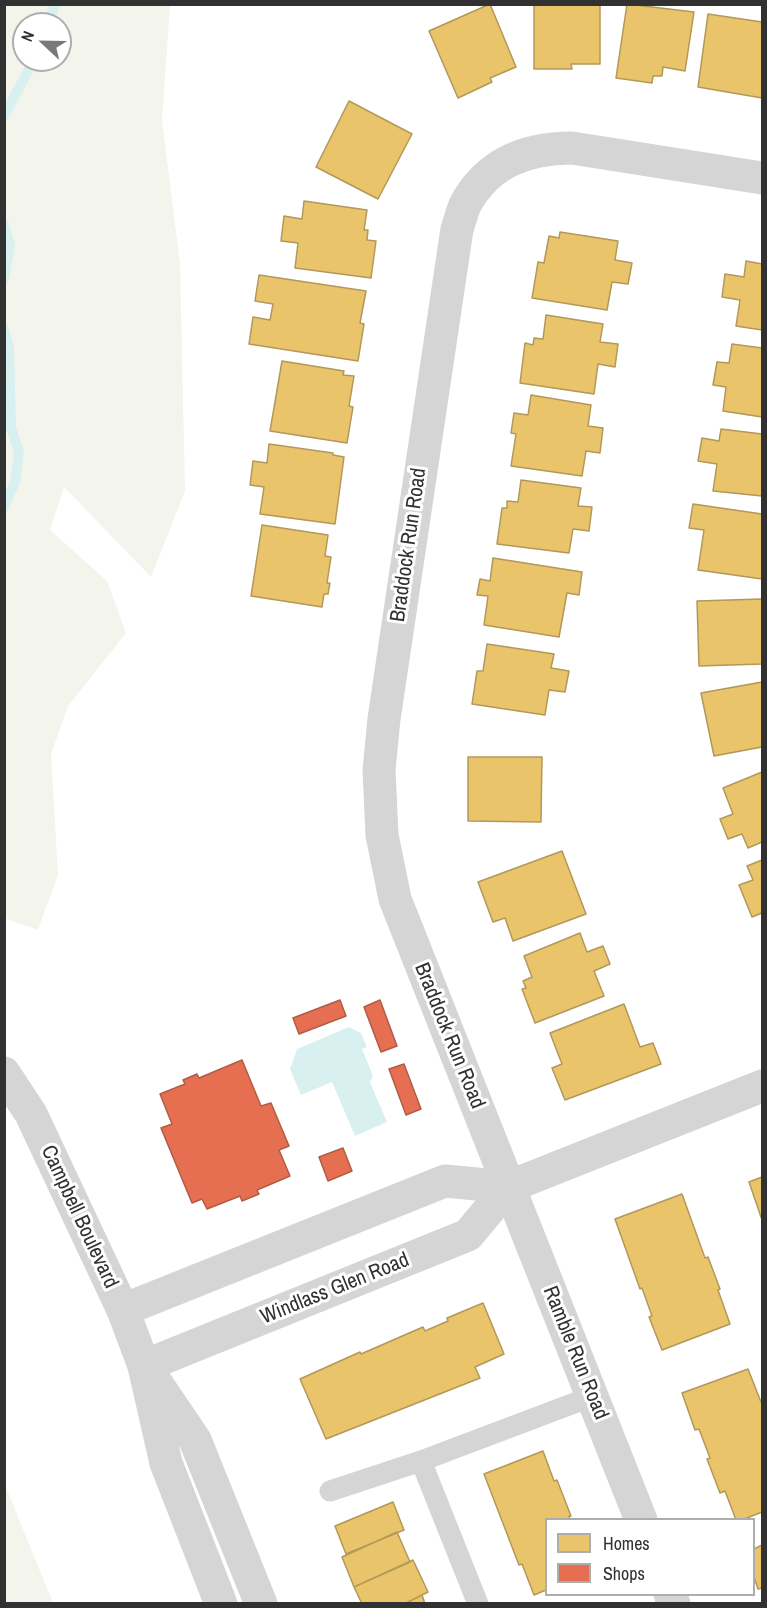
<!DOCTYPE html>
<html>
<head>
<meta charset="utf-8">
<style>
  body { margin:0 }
  #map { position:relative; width:767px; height:1608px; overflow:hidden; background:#fff; font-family:"Archivo Narrow",sans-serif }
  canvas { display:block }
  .frame { position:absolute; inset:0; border:6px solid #313131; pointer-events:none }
  .legend { position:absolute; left:545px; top:1518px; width:210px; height:78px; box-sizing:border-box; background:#fff; border:2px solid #adadad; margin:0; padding:8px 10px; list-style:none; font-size:18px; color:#313131 }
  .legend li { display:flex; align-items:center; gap:12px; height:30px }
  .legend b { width:30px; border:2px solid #adadad }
  .north { position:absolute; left:12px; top:12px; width:60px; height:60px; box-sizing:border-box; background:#fff; border:2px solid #adadad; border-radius:50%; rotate:292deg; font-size:16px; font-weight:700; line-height:24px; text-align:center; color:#313131 }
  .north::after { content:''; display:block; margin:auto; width:21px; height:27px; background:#797979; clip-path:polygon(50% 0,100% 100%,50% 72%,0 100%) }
</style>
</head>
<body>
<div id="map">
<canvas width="767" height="1608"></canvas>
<div class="frame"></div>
<ul class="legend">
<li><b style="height:16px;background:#e9c46a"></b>Homes</li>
<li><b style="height:16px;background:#e76f51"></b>Shops</li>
</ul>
<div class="north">N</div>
</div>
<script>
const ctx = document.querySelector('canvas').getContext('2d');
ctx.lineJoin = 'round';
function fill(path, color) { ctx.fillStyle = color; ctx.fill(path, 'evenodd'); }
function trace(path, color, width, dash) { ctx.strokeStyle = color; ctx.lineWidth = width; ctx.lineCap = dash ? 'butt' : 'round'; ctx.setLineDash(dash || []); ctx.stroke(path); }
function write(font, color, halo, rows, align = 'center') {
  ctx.font = font + ' "Archivo Narrow",sans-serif'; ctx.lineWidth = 6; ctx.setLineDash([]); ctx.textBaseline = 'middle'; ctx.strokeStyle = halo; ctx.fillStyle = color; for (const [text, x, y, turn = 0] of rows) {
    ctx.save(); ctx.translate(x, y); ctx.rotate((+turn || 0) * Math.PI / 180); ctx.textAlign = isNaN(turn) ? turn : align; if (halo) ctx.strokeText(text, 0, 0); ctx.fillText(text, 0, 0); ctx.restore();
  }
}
const green = new Path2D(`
  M 5,4 L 170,5 L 162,120 L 180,264 L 185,491 L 151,577 L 64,487 L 50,530 L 107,581 L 126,633 L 68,706 L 51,754 L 58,875 L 38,930 L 4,918 ZM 24,24 L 60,24 L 60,60 L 24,60 Z
  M 4,1485 L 5,1485 L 53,1603 L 5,1603 Z`);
const water = new Path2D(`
  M 349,1027 L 361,1033 L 367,1047 L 362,1049 L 373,1076 L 370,1082 L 387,1122 L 355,1136 L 332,1082 L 301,1095 L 290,1069 L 297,1049 Z`);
const homes = new Path2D(`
  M 490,4 L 516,67 L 490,78 L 492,82 L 458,98 L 429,31 Z
  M 534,4 L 600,4 L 600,64 L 571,64 L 572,69 L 534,69 Z
  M 627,4 L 694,12 L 685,71 L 663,67 L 662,76 L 653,76 L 652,83 L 616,78 Z
  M 708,14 L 762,22 L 762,98 L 698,87 Z
  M 349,101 L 412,134 L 378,199 L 316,167 Z
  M 304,201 L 367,210 L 364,230 L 368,230 L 367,240 L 376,241 L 371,278 L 295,268 L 298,243 L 281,241 L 284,216 L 302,219 Z
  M 560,232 L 618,241 L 615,260 L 632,263 L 628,284 L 612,282 L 607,310 L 532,298 L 538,262 L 544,263 L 549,236 L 559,238 Z
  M 746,261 L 762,264 L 762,330 L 736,326 L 740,300 L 722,297 L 725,274 L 744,277 Z
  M 259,275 L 366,291 L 360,323 L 364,324 L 358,361 L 249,344 L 253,317 L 270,320 L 273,304 L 255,301 Z
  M 546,315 L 603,324 L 600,342 L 618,344 L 615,367 L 598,364 L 594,394 L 520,383 L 525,343 L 533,345 L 534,338 L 543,339 Z
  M 732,344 L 762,348 L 762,417 L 723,411 L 726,387 L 713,385 L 717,362 L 729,363 Z
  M 282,361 L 344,371 L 343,375 L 354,376 L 349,406 L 353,407 L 347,443 L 270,431 Z
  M 531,395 L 591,405 L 588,426 L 603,428 L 600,453 L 586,451 L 582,476 L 511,466 L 516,434 L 511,433 L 514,413 L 528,415 Z
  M 721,429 L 762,434 L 762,496 L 713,491 L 717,464 L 698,461 L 702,438 L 719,441 Z
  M 269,444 L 333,453 L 333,455 L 344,457 L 335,524 L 260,514 L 264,487 L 250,485 L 253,461 L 267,463 Z
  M 521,480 L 581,488 L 578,506 L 592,507 L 589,531 L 573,529 L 569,553 L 497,544 L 502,508 L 507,508 L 507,501 L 518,502 Z
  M 693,504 L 762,514 L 762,579 L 698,570 L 704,530 L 689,528 Z
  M 262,525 L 328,535 L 325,556 L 331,557 L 327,583 L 330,583 L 328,594 L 324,594 L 322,607 L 251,596 Z
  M 493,558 L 582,572 L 579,595 L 567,593 L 559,637 L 484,625 L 488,596 L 477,595 L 480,579 L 490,581 Z
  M 762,599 L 762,664 L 699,666 L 697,601 Z
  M 487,644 L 554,654 L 551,668 L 569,671 L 565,692 L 549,690 L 545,715 L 472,704 L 477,671 L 483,671 Z
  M 762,682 L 762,747 L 714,756 L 701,693 Z
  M 468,757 L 542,757 L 541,822 L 468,821 Z
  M 762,772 L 762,842 L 748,848 L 742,834 L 728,839 L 720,819 L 733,814 L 723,788 Z
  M 562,851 L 586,914 L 513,941 L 505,918 L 493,922 L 478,882 Z
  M 762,860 L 762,913 L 752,917 L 739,885 L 753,880 L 747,866 Z
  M 580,933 L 587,952 L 603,946 L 610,964 L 594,971 L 604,996 L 535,1023 L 522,989 L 526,988 L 523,981 L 532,977 L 524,956 Z
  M 624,1004 L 640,1047 L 653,1043 L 661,1064 L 565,1100 L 552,1068 L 562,1064 L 550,1033 Z
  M 762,1177 L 762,1220 L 749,1182 Z
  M 682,1194 L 705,1258 L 708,1257 L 720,1289 L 718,1290 L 730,1324 L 662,1350 L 649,1317 L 652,1316 L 642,1288 L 640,1289 L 615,1219 Z
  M 483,1303 L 504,1354 L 475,1367 L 480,1378 L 326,1439 L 300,1379 L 360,1352 L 361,1354 L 423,1327 L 425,1331 L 448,1321 L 447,1318 Z
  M 748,1369 L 761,1402 L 762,1401 L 762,1512 L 742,1520 L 736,1520 L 725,1491 L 720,1493 L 707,1459 L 710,1458 L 699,1429 L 695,1430 L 682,1393 Z
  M 543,1451 L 554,1481 L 557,1480 L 571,1516 L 569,1516 L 570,1520 L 546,1520 L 546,1590 L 534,1595 L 522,1564 L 519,1565 L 484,1474 Z
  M 393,1502 L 404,1530 L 346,1554 L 335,1526 Z
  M 397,1532 L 410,1562 L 354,1587 L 342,1557 Z
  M 762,1545 L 762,1588 L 758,1589 L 754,1577 L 754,1549 Z
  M 413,1560 L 428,1592 L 404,1604 L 362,1604 L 354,1587 Z
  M 422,1595 L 425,1604 L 404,1604 Z`);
const shops = new Path2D(`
  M 340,1000 L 346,1016 L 299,1034 L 293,1018 Z
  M 380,1000 L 397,1046 L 381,1052 L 364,1007 Z
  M 242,1060 L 261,1106 L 271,1103 L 289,1146 L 279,1150 L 290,1176 L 257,1190 L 259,1194 L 242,1201 L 240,1196 L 207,1209 L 202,1199 L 192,1203 L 161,1128 L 172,1124 L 160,1094 L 185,1084 L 183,1080 L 197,1074 L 199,1078 Z
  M 404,1064 L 421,1109 L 406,1115 L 389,1069 Z
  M 343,1148 L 352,1171 L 328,1181 L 319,1157 Z`);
const stream = new Path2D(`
  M 48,24 L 55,4
  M 4,116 L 29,69 L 40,60
  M 4,225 L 10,245 L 4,279
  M 4,329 L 9,347 L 11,428 L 19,452 L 15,482 L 4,507`);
const service = new Path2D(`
  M 421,1461 L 478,1604
  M 330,1491 L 421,1461 L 593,1396`);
const minor = new Path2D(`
  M 123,1310 L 445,1181 L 508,1187 L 762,1086
  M 144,1366 L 468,1235 L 508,1187
  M 641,1520 L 395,899 L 382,835 L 379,770 L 384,719 L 457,229 C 460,221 462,211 466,203 C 489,162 527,148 572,148 L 762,178
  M 670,1594 L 674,1604`);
const tertiary = new Path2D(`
  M 4,1073 L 31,1114 L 123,1310 L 144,1366 L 166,1463 L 221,1604
  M 155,1381 L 195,1440 L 261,1604`);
const streetNames = [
  ["Braddock Run Road",409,545,-82],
  ["Braddock Run Road",449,1036,68],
  ["Campbell Boulevard",79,1217,65],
  ["Windlass Glen Road",335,1289,-22],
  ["Ramble Run Road",575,1353,68]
];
fill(green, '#f3f4ec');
fill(water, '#d9f0f1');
fill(homes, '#e9c46a');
trace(homes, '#b29859', 1.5);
fill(shops, '#e76f51');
trace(shops, '#b05c47', 1.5);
trace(stream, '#d9f0f1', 10);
trace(service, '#d5d5d5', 21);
trace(minor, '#d5d5d5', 33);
trace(tertiary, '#d5d5d5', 33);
write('21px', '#313131', '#fff', streetNames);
</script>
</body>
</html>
